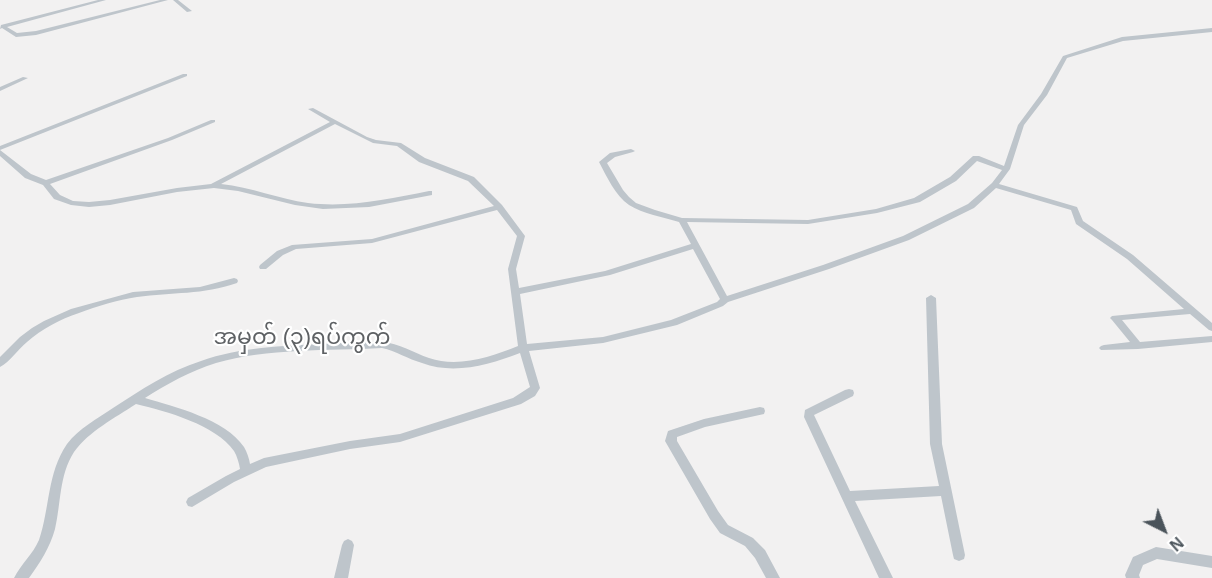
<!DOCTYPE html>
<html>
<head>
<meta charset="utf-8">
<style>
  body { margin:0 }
  #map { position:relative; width:1212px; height:578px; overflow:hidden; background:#f2f1f1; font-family:Arial,sans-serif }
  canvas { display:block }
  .north { position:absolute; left:1134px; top:500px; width:60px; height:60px; -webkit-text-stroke:4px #fff; paint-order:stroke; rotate:138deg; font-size:16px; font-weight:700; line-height:24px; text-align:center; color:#4b545b }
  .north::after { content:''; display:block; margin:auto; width:21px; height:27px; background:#4b545b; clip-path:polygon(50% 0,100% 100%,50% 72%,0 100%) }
</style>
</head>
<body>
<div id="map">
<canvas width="1212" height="578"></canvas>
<div class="north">N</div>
</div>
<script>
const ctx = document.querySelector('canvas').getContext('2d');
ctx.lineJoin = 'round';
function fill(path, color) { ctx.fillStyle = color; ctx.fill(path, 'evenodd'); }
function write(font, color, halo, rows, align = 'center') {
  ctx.font = font + ' Arial,"Noto Sans Myanmar",sans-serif'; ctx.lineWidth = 4.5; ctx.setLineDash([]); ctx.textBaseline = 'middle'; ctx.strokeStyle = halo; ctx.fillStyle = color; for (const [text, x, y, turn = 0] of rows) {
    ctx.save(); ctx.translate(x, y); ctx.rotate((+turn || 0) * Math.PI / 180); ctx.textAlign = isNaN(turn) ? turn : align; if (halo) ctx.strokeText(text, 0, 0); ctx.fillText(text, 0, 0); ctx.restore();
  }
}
const street = new Path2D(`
  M 98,0 L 106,0 L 7,27 L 17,33 L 36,31 L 160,0 L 168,0 L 36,35 L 16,37 L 2,28 L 0,29 L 1,25 Z
  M 173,0 L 178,0 L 192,11 L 187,12 Z
  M 1212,28 L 1212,32 L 1123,41 L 1067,58 L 1047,95 L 1024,125 L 1010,169 L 999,184 L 1077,207 L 1083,221 L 1133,255 L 1212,323 L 1212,331 L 1209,330 L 1190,314 L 1122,320 L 1140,342 L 1212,336 L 1212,342 L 1138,349 L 1101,350 L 1099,348 L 1101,346 L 1104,345 L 1130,342 L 1112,320 L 1110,318 L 1112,316 L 1184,309 L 1127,259 L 1076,224 L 1071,210 L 996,188 L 974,208 L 909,240 L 829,269 L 728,302 L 723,306 L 677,325 L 603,343 L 529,351 L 540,388 L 535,396 L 521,404 L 400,442 L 350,449 L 266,467 L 234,482 L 192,507 L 188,506 L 186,502 L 188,498 L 226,476 L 240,469 C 239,463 237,456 234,451 C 216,425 166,411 136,404 C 115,418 89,431 74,452 C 59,475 61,504 55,529 C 50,547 40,563 29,578 L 14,578 C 21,564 33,554 39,540 C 50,508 47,473 67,444 C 79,428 97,419 113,408 C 141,390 169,371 201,361 C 240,347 282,346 323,344 C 341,343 364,340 382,342 C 399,343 414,353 429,358 C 458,368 491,357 518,346 L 508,269 L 517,236 L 497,210 L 372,243 L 296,249 L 283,255 L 266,269 L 260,269 L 259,267 L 260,265 L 277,251 L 292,245 L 372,239 L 494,206 L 468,181 L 419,162 L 397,146 L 373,143 L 335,124 L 221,184 C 251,187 279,199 308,203 C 349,208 389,199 429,191 L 432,191 L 432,195 L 369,207 L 323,209 L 295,205 L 238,191 L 214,188 L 177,192 L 110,205 L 89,207 L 71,205 L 54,199 L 43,185 L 25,178 L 0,156 L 0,146 L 183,74 L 187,74 L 187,76 L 0,150 L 31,174 L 46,180 L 168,138 L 211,120 L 215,120 L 215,122 L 172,140 L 50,184 L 60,195 L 73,201 L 89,202 L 110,200 L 177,188 L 211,184 L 330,122 L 308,109 L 313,108 L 367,137 L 376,140 L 401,143 L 425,158 L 474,177 L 502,205 L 525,236 L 516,269 L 519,288 L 605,271 L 691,244 L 679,222 C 663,217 643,214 629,205 C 615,195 607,177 599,162 L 610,153 L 631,149 L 635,151 L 633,152 L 615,157 L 607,163 L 623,190 L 629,197 L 636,203 L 655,210 L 682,218 L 808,220 L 876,209 L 914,198 L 950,177 L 973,156 L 979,156 L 1004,166 L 1018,125 L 1041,94 L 1063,56 L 1122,37 ZM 977,161 L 1002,170 L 992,183 L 968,204 L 903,236 L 823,265 L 727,296 L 687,222 L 808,224 L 877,213 L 920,202 L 956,181 ZM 693,249 L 720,299 L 717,302 L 671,320 L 603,337 L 527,344 L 520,294 L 610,275 ZM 382,348 C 396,351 408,359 422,363 C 454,375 489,365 520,353 L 530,387 L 513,398 L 400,434 L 350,441 L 264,458 L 250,464 C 249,458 247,452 244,447 C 225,419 175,407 145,398 C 167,384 190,371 216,363 C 267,348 328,351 382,348 Z
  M 23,77 L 28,78 L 0,91 L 0,87 Z
  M 234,278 L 237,279 L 238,281 L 237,283 C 203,295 172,292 137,297 C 118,300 97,306 79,313 C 60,319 42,329 27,342 C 18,349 10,362 0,367 L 0,357 L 20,337 L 32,328 L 44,321 L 71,309 L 133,292 L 200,287 Z
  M 931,295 L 936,298 L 942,444 L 965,555 L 964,559 L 959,561 L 954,559 L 953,555 L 941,496 L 855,501 L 893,578 L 879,578 L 804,417 L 805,410 L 845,390 L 849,389 L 853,390 L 854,393 L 853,396 L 814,415 L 850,491 L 939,486 L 930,444 L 926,298 Z
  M 760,407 L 764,408 L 765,411 L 764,414 L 705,427 L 677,437 L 677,441 L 718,511 L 728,525 L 753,538 L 765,550 L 780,578 L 766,578 L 755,558 L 745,546 L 720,533 L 710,519 L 665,441 L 668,431 L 704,419 Z
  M 348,539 L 352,541 L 354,545 L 348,578 L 334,578 L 342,545 L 344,541 Z
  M 1156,547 L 1212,556 L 1212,568 L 1157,559 L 1143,565 L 1139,575 L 1140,578 L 1126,578 L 1125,575 L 1133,557 Z`);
const quarterNames = [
  ["အမှတ် (၃)ရပ်ကွက်",302,338]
];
fill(street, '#bec5cb');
write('22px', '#5e6164', '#fff', quarterNames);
</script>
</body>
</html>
